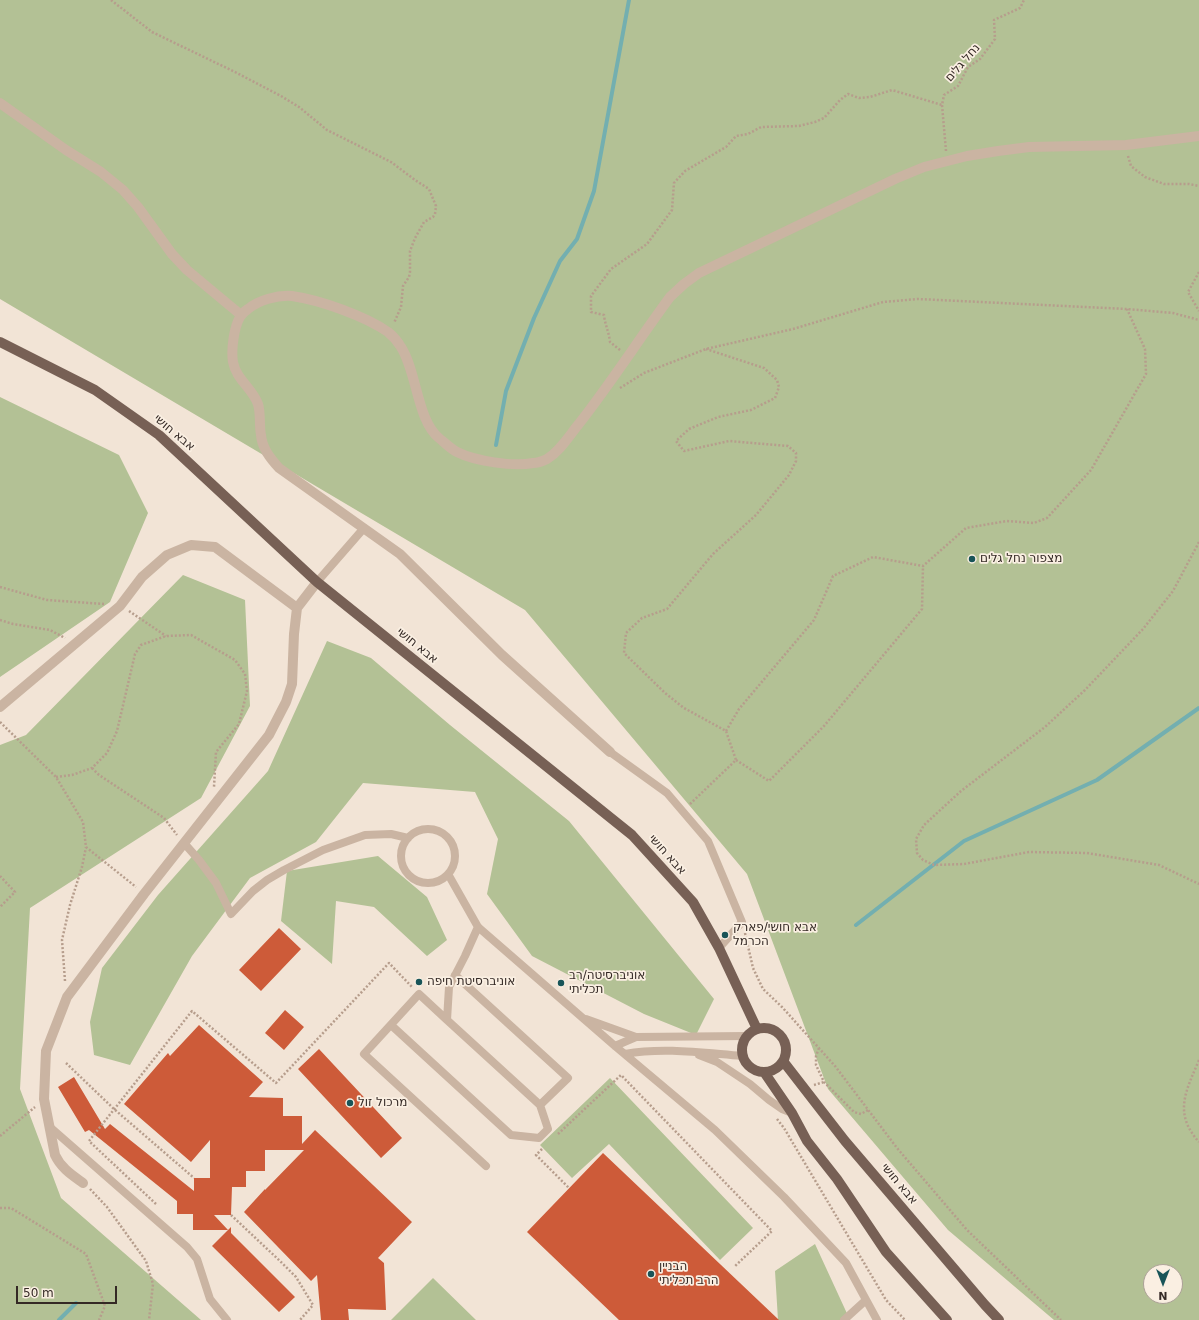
<!DOCTYPE html>
<html>
<head>
<meta charset="utf-8">
<style>
  body { margin:0 }
  #map { position:relative; width:1199px; height:1320px; overflow:hidden; background:#f2e4d6; font-family:"DejaVu Sans",sans-serif }
  canvas { display:block }
  .north { position:absolute; left:1143px; top:1264px; width:40px; height:40px; box-sizing:border-box; background:#faefe2; border:1px solid #aba096; border-radius:50%; rotate:180deg; font-size:11px; font-weight:700; line-height:16px; text-align:center; color:#342925 }
  .north::after { content:''; display:block; margin:auto; width:14px; height:18px; background:#185458; clip-path:polygon(50% 0,100% 100%,50% 72%,0 100%) }
  .scale { position:absolute; left:16px; top:1286px; width:101px; height:18px; box-sizing:border-box; border:2px solid #342925; border-top:0; padding-left:5px; font-size:12px; line-height:14px; white-space:nowrap; color:#342925; -webkit-text-stroke:3px #faefe2; paint-order:stroke }
</style>
</head>
<body>
<div id="map">
<canvas width="1199" height="1320"></canvas>
<div class="north">N</div>
<div class="scale">50 m</div>
</div>
<script>
const ctx = document.querySelector('canvas').getContext('2d');
ctx.lineJoin = 'round';
function fill(path, color) { ctx.fillStyle = color; ctx.fill(path, 'evenodd'); }
function trace(path, color, width, dash) { ctx.strokeStyle = color; ctx.lineWidth = width; ctx.lineCap = dash ? 'butt' : 'round'; ctx.setLineDash(dash || []); ctx.stroke(path); }
function write(font, color, halo, rows, align = 'center') {
  ctx.font = font + ' "DejaVu Sans","Noto Sans Hebrew",sans-serif'; ctx.lineWidth = 3.5; ctx.setLineDash([]); ctx.textBaseline = 'middle'; ctx.strokeStyle = halo; ctx.fillStyle = color; for (const [text, x, y, turn = 0] of rows) {
    ctx.save(); ctx.translate(x, y); ctx.rotate((+turn || 0) * Math.PI / 180); ctx.textAlign = isNaN(turn) ? turn : align; if (halo) ctx.strokeText(text, 0, 0); ctx.fillText(text, 0, 0); ctx.restore();
  }
}
const green = new Path2D(`
  M 0,0 L 1199,0 L 1199,1320 L 1054,1320 L 948,1230 L 828,1089 L 747,874 L 525,610 L 0,299 ZM 1151,1272 L 1175,1272 L 1175,1296 L 1151,1296 Z
  M 0,397 L 119,455 L 148,513 L 110,602 L 0,677 Z
  M 183,575 L 245,600 L 250,706 L 201,798 L 30,908 L 20,1089 L 61,1198 L 201,1320 L 0,1320 L 0,745 L 26,735 Z
  M 327,641 L 371,658 L 450,725 L 569,821 L 714,999 L 696,1035 L 644,1014 L 532,956 L 487,894 L 498,839 L 475,792 L 363,783 L 316,842 L 250,878 L 192,956 L 130,1065 L 94,1055 L 90,1022 L 102,968 L 158,895 L 268,771 Z
  M 378,856 L 427,897 L 447,940 L 427,956 L 374,907 L 336,901 L 332,964 L 281,921 L 287,871 Z
  M 610,1078 L 753,1228 L 720,1260 L 609,1144 L 572,1178 L 540,1145 Z
  M 815,1244 L 850,1320 L 778,1320 L 775,1271 Z
  M 433,1278 L 476,1320 L 391,1320 Z`);
const stream = new Path2D(`
  M 496,445 L 506,391 L 534,318 L 560,261 L 577,239 L 594,191 L 629,0
  M 856,925 L 964,841 L 1097,780 L 1199,708
  M 59,1320 L 76,1303`);
const building = new Path2D(`
  M 279,928 L 301,949 L 261,991 L 239,970 Z
  M 285,1010 L 304,1027 L 284,1050 L 265,1033 Z
  M 199,1025 L 263,1082 L 249,1097 L 283,1098 L 283,1116 L 302,1116 L 302,1144 L 315,1130 L 412,1222 L 378,1258 L 384,1263 L 386,1310 L 348,1309 L 349,1320 L 321,1320 L 317,1275 L 311,1281 L 244,1212 L 265,1189 L 265,1190 L 304,1150 L 265,1150 L 265,1171 L 246,1171 L 246,1187 L 232,1187 L 231,1215 L 214,1215 L 228,1230 L 231,1227 L 231,1233 L 295,1297 L 279,1312 L 212,1246 L 228,1230 L 193,1230 L 193,1214 L 177,1214 L 177,1201 L 89,1130 L 85,1132 L 58,1087 L 74,1077 L 105,1129 L 110,1124 L 194,1191 L 194,1178 L 210,1178 L 210,1140 L 191,1162 L 124,1104 L 168,1053 L 170,1056 Z
  M 319,1049 L 402,1138 L 381,1158 L 298,1069 Z
  M 603,1153 L 779,1320 L 619,1320 L 527,1232 Z`);
const path = new Path2D(`
  M 111,0 L 152,32 L 235,72 L 281,96 L 299,107 L 327,130 L 391,162 L 415,180 L 429,189 L 436,206 L 435,214 L 433,217 L 424,222 L 415,238 L 410,251 L 410,272 L 409,277 L 403,286 L 401,307 L 394,323
  M 946,151 L 942,105 L 944,95 L 958,86 L 968,67 L 980,59 L 995,39 L 994,20 L 1020,8 L 1024,0
  M 1128,156 L 1131,166 L 1145,177 L 1164,184 L 1189,184 L 1199,186
  M 1199,272 L 1188,292 L 1199,311
  M 620,350 L 610,342 C 609,332 605,325 604,315 L 591,312 L 591,296 L 611,269 L 647,244 L 672,210 L 674,183 L 685,171 L 726,147 L 736,136 L 748,134 L 761,127 L 799,126 L 815,122 L 824,118 L 840,100 L 848,94 L 859,98 L 870,97 L 892,90 L 942,105
  M 620,388 L 644,373 L 706,349 L 793,329 L 883,302 L 918,299 L 1127,309 L 1173,313 L 1199,320
  M 1199,542 L 1173,591 L 1143,629 L 1085,690 L 1045,727 L 961,791 L 924,825 L 916,839 L 917,853 L 923,860 L 934,865 L 964,864 L 1029,852 L 1087,853 L 1159,865 L 1199,884
  M 0,587 L 47,600 L 104,604
  M 129,611 L 166,636
  M 0,620 L 13,624 L 50,630 L 65,638
  M 0,722 L 56,777 L 83,822 L 86,847 L 136,887
  M 726,731 L 739,709 L 814,620 L 833,576 L 873,557 L 923,566 L 966,528 L 1007,521 L 1034,523 L 1047,518 L 1091,470 L 1146,374 L 1145,349 L 1127,309
  M 736,760 L 769,781 L 824,726 L 922,609 L 923,566
  M 92,768 L 99,775 L 164,818 L 177,835
  M 56,777 L 72,775 L 92,768 L 107,753 L 117,731 L 135,654 L 141,645 L 166,636 L 191,635 L 235,660 L 245,674 L 247,691 L 239,724 L 216,752 L 214,787
  M 690,804 L 736,760 L 726,731 L 684,708 L 665,693 L 624,653 L 626,633 L 642,618 L 667,609 L 713,554 L 756,515 L 789,475 L 796,461 L 796,453 L 788,446 L 729,441 L 684,451 L 676,441 L 689,429 L 718,417 L 751,410 L 775,398 L 779,387 L 777,380 L 764,368 L 706,349
  M 0,876 L 15,892 L 0,907
  M 745,933 L 753,968 L 763,989 L 782,1007 L 835,1066 L 897,1148 L 967,1230 L 1061,1320
  M 65,981 L 62,940 L 70,905 L 82,867 L 86,847
  M 819,1048 L 816,1056 L 816,1065 L 824,1082 L 854,1112 L 861,1114 L 868,1110
  M 1199,1060 C 1186,1091 1173,1113 1199,1142
  M 66,1063 L 114,1109 L 194,1178
  M 814,1085 L 824,1082
  M 777,1119 L 784,1128 L 886,1300 L 905,1320
  M 558,1134 L 621,1075 L 772,1231 L 734,1267
  M 0,1136 L 35,1107
  M 542,1149 L 536,1155 L 569,1188
  M 90,1189 L 107,1207 L 146,1261 L 153,1284 L 149,1320
  M 156,1204 L 89,1141 L 192,1011 L 276,1083 L 389,963 L 413,988
  M 0,1208 L 11,1208 L 86,1254 L 105,1306 L 99,1320
  M 231,1215 L 280,1261 L 296,1277 L 313,1305 L 300,1320`);
const service = new Path2D(`
  M 317,582 L 364,528
  M 610,752 L 667,793 L 708,841 L 742,922 L 719,948
  M401 856a27 27 0 1 1 54 0a27 27 0 1 1-54 0Z
  M 184,843 L 199,860 L 216,883 L 231,914 L 253,891 L 267,880 L 284,870 L 323,850 L 365,835 L 391,834 L 408,838
  M 448,874 L 478,927 L 615,1046 L 715,1130 L 784,1197 L 846,1263 L 877,1320
  M 478,927 L 465,956 L 449,987 L 447,1020 L 419,994 L 364,1054 L 486,1166
  M 455,975 L 568,1078 L 540,1105
  M 586,1019 L 636,1037
  M 391,1025 L 511,1135 L 539,1138 L 548,1129 L 540,1105 L 447,1020
  M 615,1046 L 636,1037 L 747,1036
  M 625,1054 C 664,1047 703,1053 742,1056
  M 699,1055 L 717,1062 L 750,1084 L 769,1100 L 782,1109 L 792,1113
  M 51,1128 L 187,1247 L 197,1259 L 210,1299 L 227,1320
  M 844,1320 L 866,1300`);
const minor = new Path2D(`
  M 0,103 L 66,150 L 101,172 L 123,190 L 138,207 L 172,254 L 187,270 L 241,315
  M 0,707 L 120,606 L 142,577 L 167,555 L 191,545 L 215,547 L 297,608
  M 610,752 L 502,655 L 400,554 L 279,468 C 270,458 262,448 261,435 C 259,425 261,414 258,404 C 252,388 236,379 233,362 C 231,350 234,327 240,317 C 242,313 245,311 248,309 C 259,300 277,295 292,296 C 320,300 365,316 388,332 C 393,336 398,342 401,347 C 417,372 417,420 439,438 C 445,443 451,449 457,452 C 475,461 513,467 533,463 C 537,463 543,461 547,459 C 560,451 569,436 578,425 C 611,383 639,339 670,297 L 684,284 L 699,273 L 895,179 L 924,167 L 967,156 L 998,151 L 1029,147 L 1126,145 L 1199,136
  M 83,1183 C 72,1175 61,1168 55,1155 L 44,1099 L 46,1051 L 67,997 L 144,894 L 269,735 L 286,702 L 292,684 L 294,634 L 297,608 L 317,582`);
const primary = new Path2D(`
  M 0,342 L 95,390 L 159,435 L 317,582 L 632,835 L 693,902 L 719,948 L 757,1029
  M742 1050a22 22 0 1 1 44 0a22 22 0 1 1-44 0Z
  M 783,1061 L 845,1141 L 985,1305 L 999,1320
  M 764,1072 L 792,1113 L 807,1141 L 837,1179 L 886,1252 L 947,1320`);
const markers = [
  [972,559,4,"#185458"],
  [725,935,4,"#185458"],
  [419,982,4,"#185458"],
  [561,983,4,"#185458"],
  [350,1103,4,"#185458"],
  [651,1274,4,"#185458"]
];
const streetNames = [
  ["נחל גלים",963,63,-49],
  ["אבא חושי",174,433,40],
  ["אבא חושי",417,646,39],
  ["אבא חושי",667,855,48],
  ["אבא חושי",899,1184,50]
];
const poiNames = [
  ["מצפור נחל גלים",980,559],
  ["אבא חושי/פארק",733,928],
  ["הכרמל",733,942],
  ["אוניברסיטה/רב",569,976],
  ["תכליתי",569,990],
  ["אוניברסיטת חיפה",427,982],
  ["מרכול זול",358,1103],
  ["הבניין",659,1267],
  ["הרב תכליתי",659,1281]
];
fill(green, '#b3c195');
trace(stream, '#73afb0', 4);
fill(building, '#cd5b39');
trace(path, '#b69d8c', 2.5, [2, 2]);
trace(service, '#cab4a2', 8);
trace(minor, '#cab4a2', 10);
trace(primary, '#776055', 10);
for (const [x, y, r, color] of markers) { const dot = new Path2D(); dot.arc(x, y, r, 0, 2 * Math.PI); ctx.fillStyle = color; ctx.fill(dot); trace(dot, '#faefe2', 1.5); }
write('12px', '#342925', '#faefe2', streetNames);
write('12px', '#342925', '#faefe2', poiNames, 'left');
</script>
</body>
</html>
